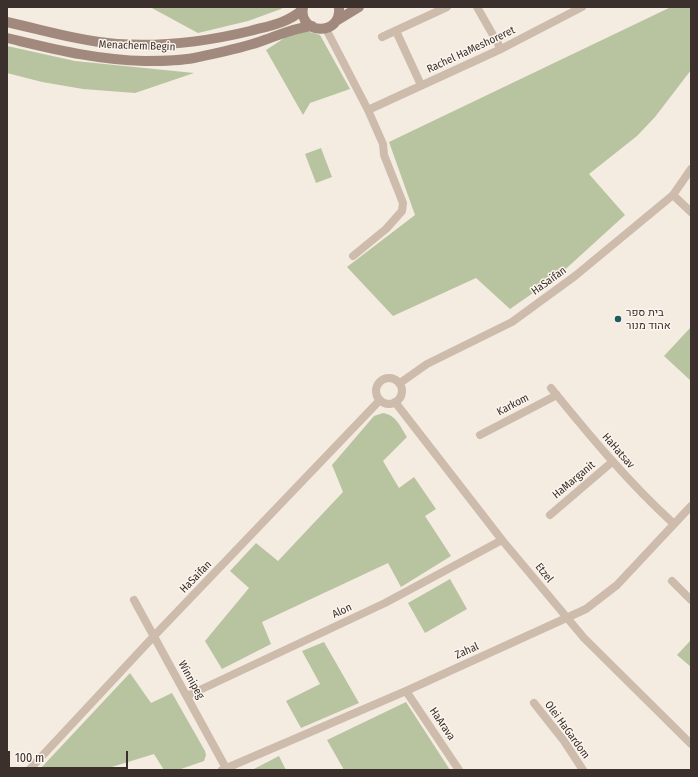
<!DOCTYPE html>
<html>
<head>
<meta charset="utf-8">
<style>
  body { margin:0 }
  #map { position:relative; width:698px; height:777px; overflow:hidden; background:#f4ebe1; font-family:"Fira Sans Condensed",sans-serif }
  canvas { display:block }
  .frame { position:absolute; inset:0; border:8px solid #3b302b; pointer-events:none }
  .scale { position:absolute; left:8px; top:751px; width:120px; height:18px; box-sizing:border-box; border:2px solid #3b302b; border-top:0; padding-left:5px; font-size:12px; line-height:14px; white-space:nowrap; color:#3b302b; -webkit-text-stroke:3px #fbf5ee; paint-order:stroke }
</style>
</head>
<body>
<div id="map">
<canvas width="698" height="777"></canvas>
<div class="frame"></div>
<div class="scale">100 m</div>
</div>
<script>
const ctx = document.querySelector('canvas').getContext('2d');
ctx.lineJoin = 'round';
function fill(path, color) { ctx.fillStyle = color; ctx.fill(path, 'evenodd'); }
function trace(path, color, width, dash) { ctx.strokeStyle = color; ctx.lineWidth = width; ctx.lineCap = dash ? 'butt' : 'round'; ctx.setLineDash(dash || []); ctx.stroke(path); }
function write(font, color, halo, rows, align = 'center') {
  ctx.font = font + ' "Fira Sans Condensed",Heebo,sans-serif'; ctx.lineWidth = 3; ctx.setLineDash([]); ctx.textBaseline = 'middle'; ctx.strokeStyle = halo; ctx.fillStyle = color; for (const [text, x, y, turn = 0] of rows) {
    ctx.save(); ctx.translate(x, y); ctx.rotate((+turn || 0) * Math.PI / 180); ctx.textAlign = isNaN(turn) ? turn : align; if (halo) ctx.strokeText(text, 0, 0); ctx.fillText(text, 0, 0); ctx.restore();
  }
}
const green = new Path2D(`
  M 150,7 L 284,7 L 281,9 L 248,21 L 198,33 Z
  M 671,7 L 691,7 L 691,70 L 655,117 L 637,136 L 589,174 L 625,215 L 559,275 L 510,309 L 476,278 L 393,316 L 347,267 L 415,215 L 389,142 Z
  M 306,31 L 320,35 L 350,89 L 310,103 L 303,115 L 266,50 L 286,37 Z
  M 7,46 L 75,61 L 194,73 L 135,93 L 83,89 L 42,82 L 7,73 Z
  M 321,148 L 332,177 L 316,183 L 305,154 Z
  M 691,327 L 691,381 L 664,356 Z
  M 383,413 C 396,415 400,426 407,437 L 383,461 L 399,488 L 414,477 L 436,509 L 425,516 L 451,556 L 401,587 L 388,563 L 262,622 L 271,644 L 222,669 L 205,641 L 249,588 L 230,571 L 256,543 L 278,561 L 343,492 L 332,465 L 374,416 Z
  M 450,579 L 467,609 L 425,633 L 408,603 Z
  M 691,640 L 691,667 L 677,655 Z
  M 324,642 L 359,703 L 301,728 L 286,701 L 320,684 L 302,651 Z
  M 130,673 L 151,703 L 172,693 L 205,751 L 206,755 L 204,761 L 178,770 L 164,770 L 154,754 L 102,770 L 39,770 Z
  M 406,702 L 450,770 L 344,770 L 327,740 Z
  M 279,756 L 286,770 L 252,770 Z`);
const minor = new Path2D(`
  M 477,7 L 501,49
  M 326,29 L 368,110 L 383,144 L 384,155 L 403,203 L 402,211 L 386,229 L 353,256
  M 396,31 L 421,85
  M 382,37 L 447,7
  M 368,110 L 501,49 L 582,7
  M 673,195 L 691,212
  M376 391a13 13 0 1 1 26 0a13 13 0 1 1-26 0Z
  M 400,383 L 427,364 L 512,322 L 575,276 L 673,195 L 691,169
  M 551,388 C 590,436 628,482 674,524
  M 395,402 L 502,540 L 584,638 L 691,744
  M 480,435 L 557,395
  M 550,515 L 612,462
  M 672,581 L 691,600
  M 134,600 L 227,770
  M 406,691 L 459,770
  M 187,696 L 385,603 L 502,540
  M 534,703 L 564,741 L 583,770
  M 29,770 L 154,636 L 380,400
  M 222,770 L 406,691 L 586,609 L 617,585 L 691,506`);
const secondary = new Path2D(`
  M 303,7 C 298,35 342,37 339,7
  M 336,21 L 359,7
  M 7,22 C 43,30 80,41 117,44 C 163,47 205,42 250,31 C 268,26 288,23 302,10
  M 7,38 C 54,49 96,60 145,61 C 161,61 178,61 194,58 C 216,53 238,49 259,42 C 277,36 293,28 312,26`);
const markers = [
  [618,319,4,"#1f5a5e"]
];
const streetNames = [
  ["Menachem Begin",137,46,2],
  ["Rachel HaMeshoreret",471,50,-25],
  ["HaSaifan",549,281,-36],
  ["Karkom",513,405,-28],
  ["HaHatsav",618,451,49],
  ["HaMarganit",574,480,-40],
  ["Etzel",544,573,51],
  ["HaSaifan",196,577,-46],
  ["Alon",342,611,-25],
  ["Zahal",467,651,-24],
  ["Winnipeg",191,680,61],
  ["HaArava",442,724,56],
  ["Olei HaGardom",567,730,54]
];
const poiNames = [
  ["בית ספר",626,313],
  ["אהוד מנור",626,326]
];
fill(green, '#b8c4a0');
trace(minor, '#cdbbac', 8);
trace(secondary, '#a18a7d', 10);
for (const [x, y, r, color] of markers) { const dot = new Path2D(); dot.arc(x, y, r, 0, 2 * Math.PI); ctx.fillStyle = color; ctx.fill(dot); trace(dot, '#fbf5ee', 1.5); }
write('11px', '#3b302b', '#fbf5ee', streetNames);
write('11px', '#3b302b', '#fbf5ee', poiNames, 'left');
</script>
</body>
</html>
